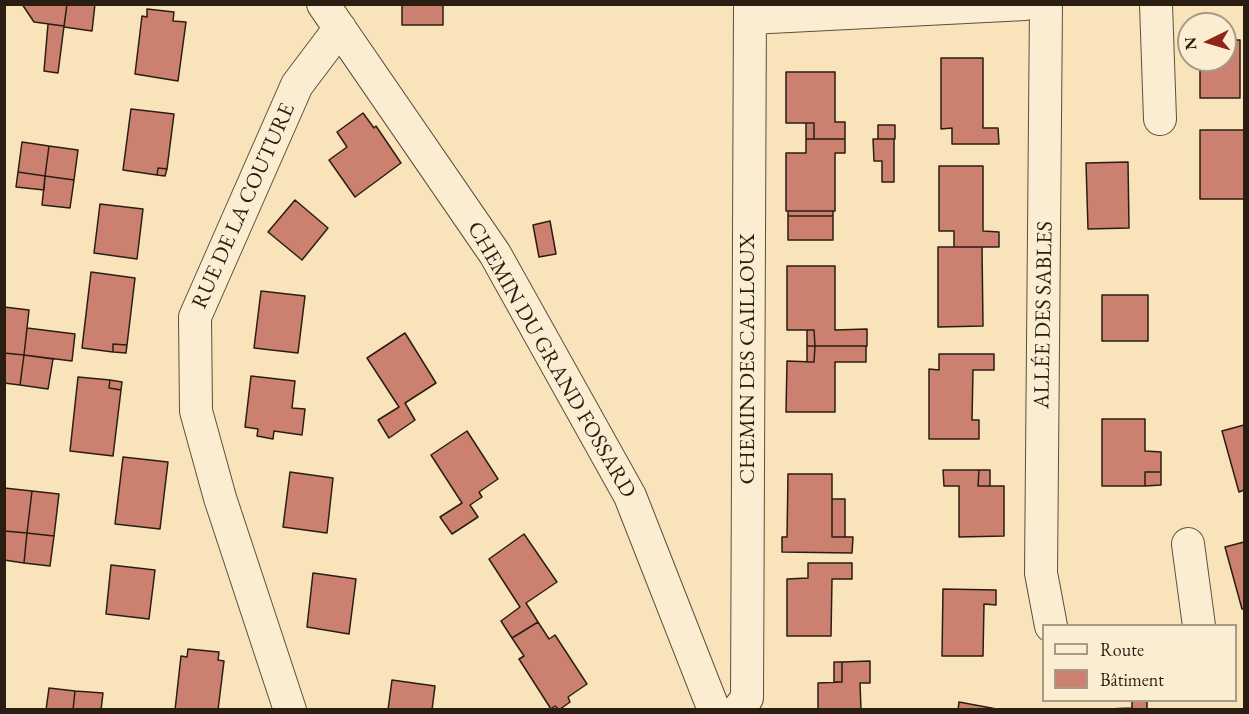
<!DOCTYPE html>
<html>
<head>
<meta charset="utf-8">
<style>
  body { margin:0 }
  #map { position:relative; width:1249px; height:714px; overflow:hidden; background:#f8e3ba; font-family:"EB Garamond",serif }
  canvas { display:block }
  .frame { position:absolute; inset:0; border:6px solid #2a1e13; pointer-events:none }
  .legend { position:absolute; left:1042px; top:624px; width:195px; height:78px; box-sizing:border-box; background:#faedd2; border:2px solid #a79a86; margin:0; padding:8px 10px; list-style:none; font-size:18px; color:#2a1e13 }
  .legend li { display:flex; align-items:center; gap:12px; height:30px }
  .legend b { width:30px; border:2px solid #a79a86 }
  .north { position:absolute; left:1177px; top:12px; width:60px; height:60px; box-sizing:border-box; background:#faedd2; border:2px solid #a79a86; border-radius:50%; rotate:265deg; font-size:16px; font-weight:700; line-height:24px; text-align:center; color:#2a1e13 }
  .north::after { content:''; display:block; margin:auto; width:21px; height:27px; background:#8f2418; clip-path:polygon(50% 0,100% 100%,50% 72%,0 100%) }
</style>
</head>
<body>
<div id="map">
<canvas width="1249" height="714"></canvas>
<div class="frame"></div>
<ul class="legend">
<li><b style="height:8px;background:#faedd2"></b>Route</li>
<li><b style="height:16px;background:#cc8070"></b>Bâtiment</li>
</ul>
<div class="north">N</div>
</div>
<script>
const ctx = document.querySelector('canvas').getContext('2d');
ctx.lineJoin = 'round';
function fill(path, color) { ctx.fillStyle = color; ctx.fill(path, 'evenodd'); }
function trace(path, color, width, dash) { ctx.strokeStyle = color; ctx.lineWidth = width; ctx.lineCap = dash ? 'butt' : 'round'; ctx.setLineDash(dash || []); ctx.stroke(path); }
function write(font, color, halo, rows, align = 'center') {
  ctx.font = font + ' "EB Garamond",serif'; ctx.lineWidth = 4.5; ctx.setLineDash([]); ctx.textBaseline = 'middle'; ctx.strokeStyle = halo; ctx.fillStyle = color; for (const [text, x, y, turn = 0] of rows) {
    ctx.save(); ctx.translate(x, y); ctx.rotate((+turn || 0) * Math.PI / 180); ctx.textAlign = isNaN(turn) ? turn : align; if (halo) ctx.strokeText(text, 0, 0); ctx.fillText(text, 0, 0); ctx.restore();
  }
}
const building = new Path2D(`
  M 22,4 L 67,4 L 64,26 L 34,22 Z
  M 67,4 L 95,4 L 92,31 L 64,27 Z
  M 402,4 L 443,4 L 443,25 L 402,25 Z
  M 147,9 L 174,12 L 173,21 L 186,22 L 178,81 L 135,74 L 142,16 L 147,17 Z
  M 48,24 L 64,26 L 58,73 L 44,71 Z
  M 1225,40 L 1240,40 L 1240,98 L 1200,98 L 1200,60 L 1225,60 Z
  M 941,58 L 983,58 L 983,128 L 998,128 L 999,144 L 952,144 L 952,128 L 941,129 Z
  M 786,72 L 835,72 L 835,122 L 845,122 L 845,139 L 814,139 L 814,123 L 786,123 Z
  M 131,109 L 174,114 L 167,169 L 158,168 L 157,175 L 123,170 Z
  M 363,113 L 374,128 L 376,126 L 401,163 L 355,197 L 329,160 L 347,147 L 337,132 Z
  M 806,123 L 814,123 L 814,139 L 806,139 Z
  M 878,125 L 895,125 L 895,139 L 878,139 Z
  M 1200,130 L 1244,130 L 1244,199 L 1200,199 Z
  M 806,139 L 845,139 L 845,153 L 835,153 L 835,211 L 786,211 L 786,153 L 806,153 Z
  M 873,139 L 894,139 L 894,182 L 882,182 L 882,161 L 874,161 Z
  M 22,142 L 49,146 L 45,176 L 18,172 Z
  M 49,146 L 78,150 L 74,180 L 45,176 Z
  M 1128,162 L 1129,228 L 1088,229 L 1086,163 Z
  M 939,166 L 983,166 L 983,231 L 999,232 L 999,247 L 954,247 L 954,231 L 939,231 Z
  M 158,168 L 167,169 L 165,176 L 157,175 Z
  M 18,172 L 45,176 L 44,190 L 16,187 Z
  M 45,176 L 74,180 L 70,208 L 42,205 Z
  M 295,200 L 328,228 L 302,260 L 268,232 Z
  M 100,204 L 143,209 L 137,259 L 94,253 Z
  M 788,211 L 833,211 L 833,216 L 788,216 Z
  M 788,216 L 833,216 L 833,240 L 788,240 Z
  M 550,221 L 556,254 L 539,257 L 533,225 Z
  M 938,247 L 982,247 L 983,326 L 938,327 Z
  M 787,266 L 835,266 L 835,330 L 867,329 L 867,346 L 815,346 L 814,330 L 787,330 Z
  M 91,272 L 135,278 L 127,345 L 113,344 L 113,352 L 82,348 Z
  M 261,291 L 305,296 L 298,353 L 254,348 Z
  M 1102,295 L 1148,295 L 1148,341 L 1102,341 Z
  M 4,307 L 29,310 L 24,355 L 4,353 Z
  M 27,328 L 75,334 L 72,361 L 24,355 Z
  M 807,330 L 814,330 L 815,346 L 807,346 Z
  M 405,333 L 436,383 L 405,403 L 415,420 L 389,438 L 378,420 L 399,407 L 367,358 Z
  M 113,344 L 127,345 L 126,353 L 113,352 Z
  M 807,346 L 815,346 L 814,362 L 807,362 Z
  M 815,346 L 866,346 L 866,362 L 835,362 L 835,412 L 786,412 L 787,361 L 814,362 Z
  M 4,353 L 24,355 L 20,385 L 4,383 Z
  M 939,354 L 994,354 L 994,370 L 973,370 L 972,420 L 979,420 L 979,439 L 929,439 L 929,369 L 939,370 Z
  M 24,355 L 53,359 L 48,389 L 20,385 Z
  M 251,376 L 295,381 L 292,408 L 305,409 L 302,435 L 274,431 L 273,439 L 257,436 L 258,429 L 245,427 Z
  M 78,377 L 110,380 L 109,388 L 121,390 L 113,456 L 70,451 Z
  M 110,380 L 122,382 L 121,390 L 109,388 Z
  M 1102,419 L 1145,419 L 1145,451 L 1161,452 L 1161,472 L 1145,472 L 1145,486 L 1102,486 Z
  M 1244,425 L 1244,490 L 1239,492 L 1222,431 Z
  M 467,431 L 498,479 L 479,492 L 482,497 L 470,505 L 478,517 L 452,534 L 440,517 L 462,503 L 431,455 Z
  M 123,457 L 168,462 L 160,529 L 115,524 Z
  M 943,470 L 979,470 L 978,486 L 1004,486 L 1004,536 L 959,537 L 959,486 L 944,486 Z
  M 979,470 L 990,470 L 990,486 L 978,486 Z
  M 290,472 L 333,478 L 327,533 L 283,527 Z
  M 1145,472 L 1161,472 L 1161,485 L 1145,486 Z
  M 788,474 L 832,474 L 832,537 L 853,537 L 852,553 L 782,552 L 782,537 L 787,537 Z
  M 4,488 L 32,491 L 27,533 L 4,531 Z
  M 32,491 L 59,494 L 54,536 L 27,533 Z
  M 832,499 L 845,499 L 845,537 L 832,537 Z
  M 4,531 L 27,533 L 24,563 L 4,560 Z
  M 27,533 L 54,536 L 50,566 L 24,563 Z
  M 524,534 L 557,582 L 526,603 L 538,622 L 512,638 L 501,621 L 520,607 L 489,559 Z
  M 1244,542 L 1244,609 L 1242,609 L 1225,547 Z
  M 808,563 L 852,563 L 852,579 L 832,579 L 831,636 L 787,636 L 787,579 L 808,578 Z
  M 111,565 L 155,570 L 149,619 L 106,614 Z
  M 313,573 L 356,579 L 349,634 L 307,627 Z
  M 943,589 L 996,590 L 996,605 L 984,604 L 983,656 L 942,656 Z
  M 538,622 L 549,639 L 555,635 L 587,684 L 568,697 L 570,702 L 559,710 L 555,706 L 551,709 L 519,659 L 524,656 L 512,638 Z
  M 188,649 L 219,652 L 218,660 L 224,661 L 218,710 L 175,710 L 181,656 L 187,657 Z
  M 870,661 L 870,683 L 860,683 L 861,710 L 818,710 L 818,683 L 842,682 L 842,662 Z
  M 834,662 L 842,662 L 842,682 L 834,682 Z
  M 392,680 L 435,686 L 432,710 L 388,710 Z
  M 49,688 L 75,691 L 73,710 L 46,710 Z
  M 75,691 L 103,693 L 101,710 L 73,710 Z
  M 1132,700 L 1147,700 L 1147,710 L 1081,710 L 1132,708 Z
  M 959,702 L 1002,710 L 958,710 Z`);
const minor = new Path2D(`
  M 323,4 L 495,254 L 630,496 L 714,710
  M 1046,4 L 1041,573 L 1051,626
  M 1156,4 L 1160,119
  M 750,18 L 1025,4
  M 1188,544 L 1199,626
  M 290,710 L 220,498 L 196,411 L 195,317 L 297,85 L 340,28
  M 738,710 L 747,698 L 750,4`);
const streetNames = [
  ["RUE DE LA COUTURE",244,206,-66],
  ["ALLÉE DES SABLES",1044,315,-89],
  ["CHEMIN DES CAILLOUX",748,359,-90],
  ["CHEMIN DU GRAND FOSSARD",551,360,60]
];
fill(building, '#cc8070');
trace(building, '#2a1e13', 1.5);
trace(minor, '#5e4f3d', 34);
trace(minor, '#faedd2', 32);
write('22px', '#2a1e13', '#faedd2', streetNames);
</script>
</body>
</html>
